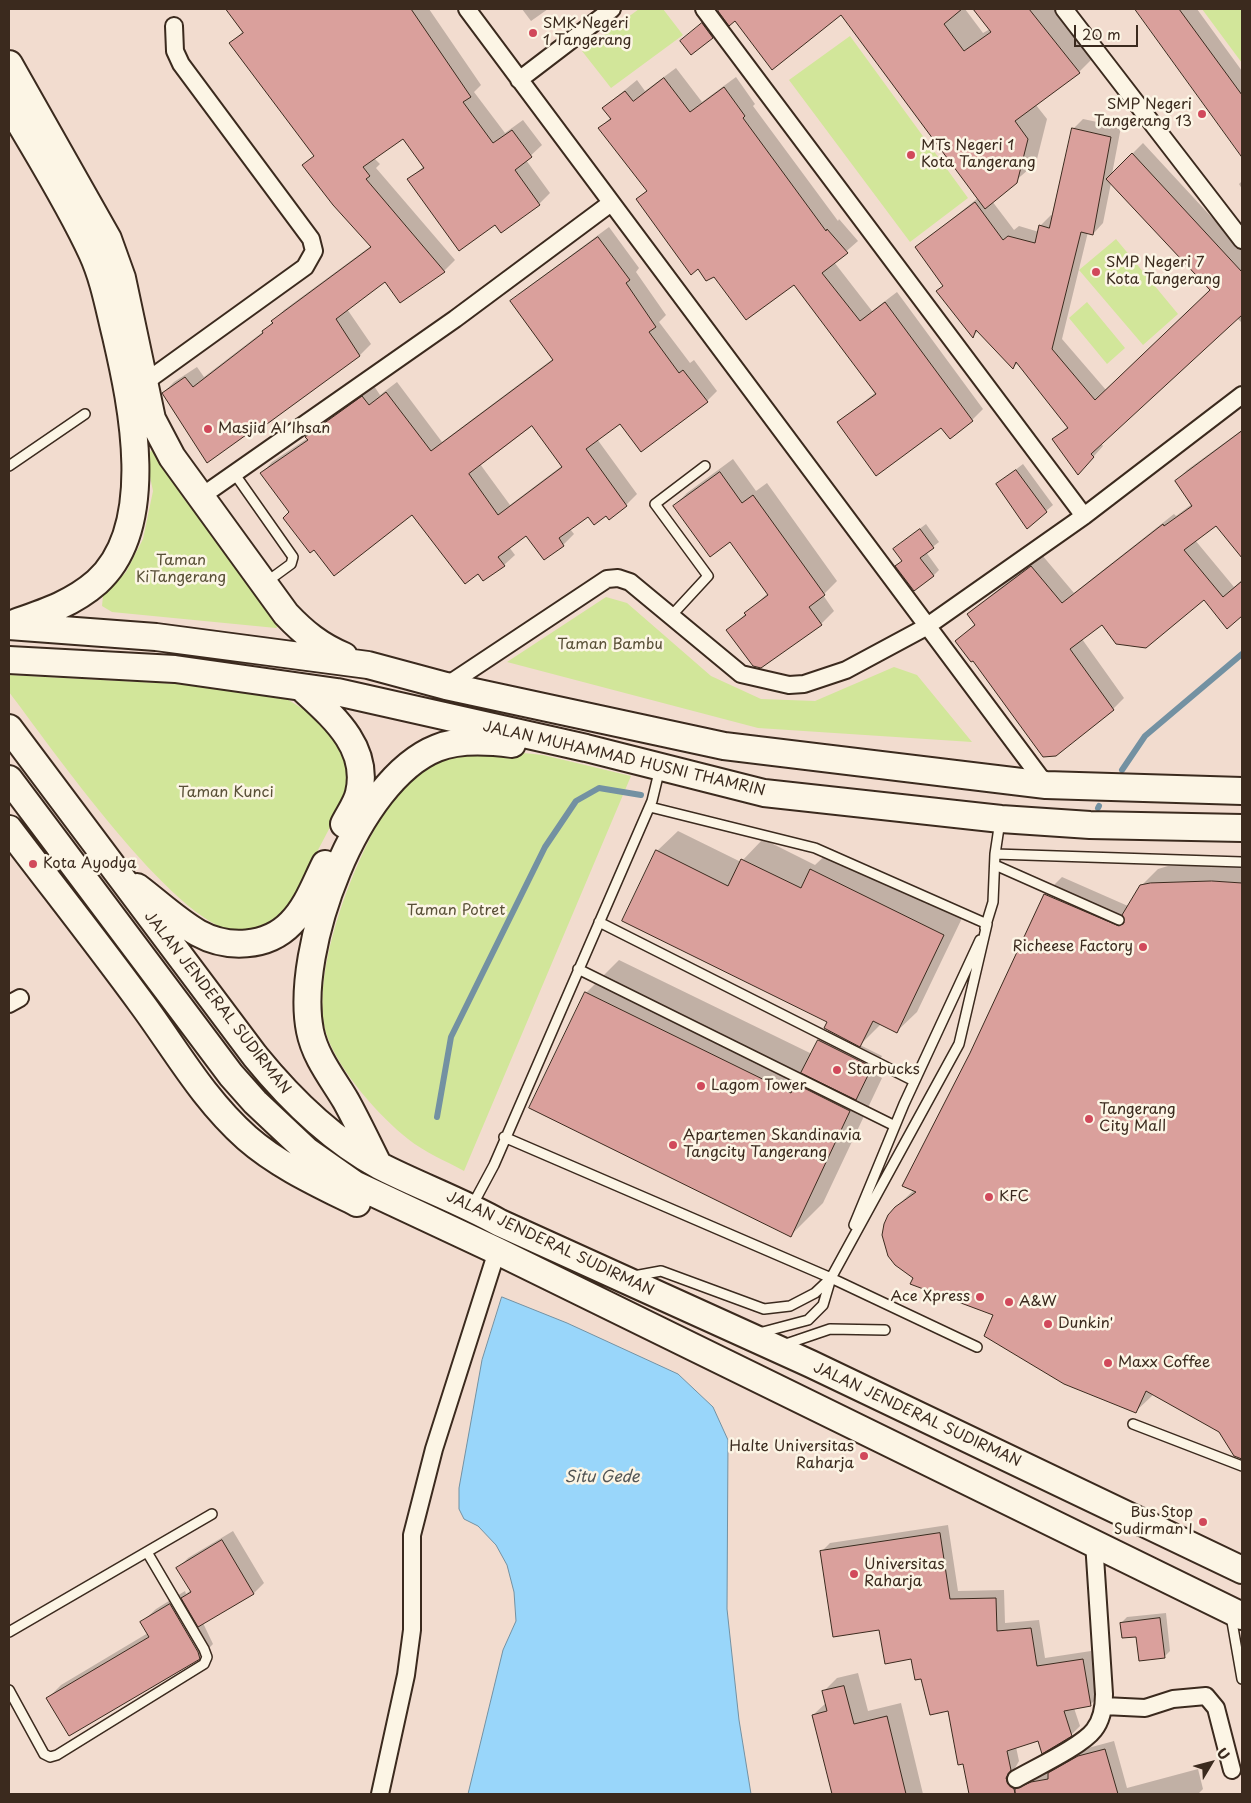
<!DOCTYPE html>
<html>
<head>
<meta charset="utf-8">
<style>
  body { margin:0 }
  #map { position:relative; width:1251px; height:1803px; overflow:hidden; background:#f2dccf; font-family:"Playpen Sans",sans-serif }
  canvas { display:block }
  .frame { position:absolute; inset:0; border:10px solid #3b2a1e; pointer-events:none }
  .north { position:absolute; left:1186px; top:1738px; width:50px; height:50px; -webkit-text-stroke:4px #fcf5e5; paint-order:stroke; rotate:53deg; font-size:14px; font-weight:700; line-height:20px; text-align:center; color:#3b2a1e }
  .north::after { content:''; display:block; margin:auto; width:18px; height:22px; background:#3b2a1e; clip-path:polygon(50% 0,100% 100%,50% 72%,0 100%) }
  .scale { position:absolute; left:1074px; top:25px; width:64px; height:22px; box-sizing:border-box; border:2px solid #3b2a1e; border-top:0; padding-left:6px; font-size:15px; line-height:18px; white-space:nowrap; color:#3b2a1e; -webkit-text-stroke:4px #fcf5e5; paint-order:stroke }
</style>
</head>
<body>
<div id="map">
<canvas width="1251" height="1803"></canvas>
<div class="frame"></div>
<div class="north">U</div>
<div class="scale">20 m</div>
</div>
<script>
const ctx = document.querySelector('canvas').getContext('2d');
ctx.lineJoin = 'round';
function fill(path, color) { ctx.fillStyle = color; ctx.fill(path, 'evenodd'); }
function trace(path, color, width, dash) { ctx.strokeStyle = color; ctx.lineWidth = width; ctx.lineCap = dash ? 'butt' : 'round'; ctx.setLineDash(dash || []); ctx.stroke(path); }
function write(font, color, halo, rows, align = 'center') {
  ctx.font = font + ' "Playpen Sans",sans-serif'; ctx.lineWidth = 5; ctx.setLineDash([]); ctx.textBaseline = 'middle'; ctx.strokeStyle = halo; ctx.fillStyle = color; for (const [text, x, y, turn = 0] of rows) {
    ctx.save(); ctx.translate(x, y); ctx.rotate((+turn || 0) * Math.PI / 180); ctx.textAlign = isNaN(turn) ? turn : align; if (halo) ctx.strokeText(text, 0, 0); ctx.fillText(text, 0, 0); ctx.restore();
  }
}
const green = new Path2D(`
  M 639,9 L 663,9 L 683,35 L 611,88 L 582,51 Z
  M 1202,9 L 1242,9 L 1242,63 Z
  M 850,36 L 968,198 L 910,242 L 789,80 Z
  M 1116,239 L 1178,314 L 1143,345 L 1079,270 Z
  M 1087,302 L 1125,348 L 1107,364 L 1069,318 Z
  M 153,448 L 184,499 L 279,613 L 283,622 L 276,628 L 112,612 L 102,606 L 103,596 L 126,572 L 143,539 L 153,491 L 146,458 Z
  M 606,597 L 627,603 L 711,676 L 761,699 L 815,701 L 894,667 L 917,675 L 972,742 L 758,728 L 507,662 Z
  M 9,675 L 271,689 L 322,721 L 349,761 L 347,795 L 289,905 C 275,919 257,933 236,931 C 175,926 48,743 9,692 Z
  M 485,749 L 543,755 L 631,776 L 464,1171 C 446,1161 424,1152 408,1139 C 380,1117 339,1071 327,1036 C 308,976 354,860 387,808 C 396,793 412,777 425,766 C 443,752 464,750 485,749 Z`);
const water = new Path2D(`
  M 502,1297 L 567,1323 L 678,1374 L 713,1407 L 728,1440 L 727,1609 L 739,1720 L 751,1794 L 468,1794 L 503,1650 L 516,1621 L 514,1592 L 507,1565 L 496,1545 L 478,1526 L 464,1519 L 459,1509 L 459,1488 L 482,1360 Z`);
const shadow = new Path2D(`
  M 228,9 L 429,9 L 481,85 L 474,92 L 505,133 L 523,120 L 542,145 L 526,160 L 550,193 L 539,204 L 502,231 L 496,223 L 409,179 L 424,166 L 404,137 L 374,158 L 380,164 L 376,168 L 455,260 L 444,271 L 385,280 L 347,309 L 371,344 L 360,355 L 256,431 L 163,393 L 174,382 L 197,367 L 204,377 L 264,331 L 284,310 L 371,246 L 304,165 L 315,155 L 231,44 L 243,31 Z
  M 522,9 L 548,9 L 531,21 Z
  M 721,9 L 965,9 L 983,33 L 990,29 L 974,9 L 1063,9 L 1098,53 L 1079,72 L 1036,105 L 1047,119 L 1036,163 L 992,201 L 1014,230 L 1019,226 L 1039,232 L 1040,226 L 1051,215 L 1053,216 L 1073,129 L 1083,119 L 1121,127 L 1112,174 L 1143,143 L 1242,250 L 1242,323 L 1237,318 L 1101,443 L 1103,446 L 1079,473 L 1054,439 L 1068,426 L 1018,363 L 1013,367 L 978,331 L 973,336 L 944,285 L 917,247 L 978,198 L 841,14 L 736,19 L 719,11 ZM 1111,183 L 1211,290 L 1106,390 L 1062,339 L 1088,232 L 1093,234 L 1103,223 Z
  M 1136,9 L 1197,9 L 1242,71 L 1242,155 Z
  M 706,21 L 715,34 L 691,53 L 684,38 Z
  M 676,68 L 702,102 L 736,77 L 755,104 L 753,106 L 838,221 L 839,219 L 858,241 L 834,262 L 872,311 L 897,292 L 983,409 L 972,420 L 941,426 L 839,422 L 876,392 L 794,283 L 714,275 L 698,268 L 638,199 L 647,190 L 600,128 L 611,117 L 603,108 L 637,80 L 645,91 Z
  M 1242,181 L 1242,189 L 1239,184 Z
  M 609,227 L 639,268 L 636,272 L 666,315 L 659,322 L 690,363 L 694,360 L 717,391 L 707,401 L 620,422 L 597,439 L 637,494 L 626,505 L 606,514 L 589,515 L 570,529 L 574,534 L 563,545 L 526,534 L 509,547 L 515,555 L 504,565 L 483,579 L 412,513 L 290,512 L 262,473 L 272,462 L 308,438 L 318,427 L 374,386 L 380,395 L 397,382 L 442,442 L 554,358 L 512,301 L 523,291 ZM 532,424 L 563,465 L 510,505 L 480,464 Z
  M 1242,430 L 1242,556 L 1216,524 L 1195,540 L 1234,587 L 1242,580 L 1242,615 L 1227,627 L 1204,599 L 1102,623 L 1082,639 L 1124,698 L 1113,709 L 973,659 L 957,641 L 976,623 L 969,615 L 980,604 L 1042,555 L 1074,593 L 1174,514 L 1176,516 L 1192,504 L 1176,481 L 1187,470 Z
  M 733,459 L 756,491 L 767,483 L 837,581 L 823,595 L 834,611 L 821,624 L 728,630 L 768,593 L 730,541 L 674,506 L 687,493 Z
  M 1023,464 L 1053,505 L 1046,511 L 997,484 Z
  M 926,524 L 939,542 L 926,552 L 939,570 L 933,576 L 897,566 L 903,560 L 901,543 Z
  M 678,831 L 741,862 L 763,839 L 815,865 L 832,849 L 964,914 L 917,1012 L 896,1032 L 881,1024 L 860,1045 L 882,1056 L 873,1073 L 882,1078 L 823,1203 L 790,1236 L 586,993 L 619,960 L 812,1054 L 819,1040 L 829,1030 L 828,1021 L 657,851 Z
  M 1242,865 L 1242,1456 L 1239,1455 L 1220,1432 L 1154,1394 L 1136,1411 L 994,1314 L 914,1278 L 896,1264 L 885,1246 L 885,1225 L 896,1207 L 914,1190 L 971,1054 L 1045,894 L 1062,877 L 1128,906 L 1141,886 L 1158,869 L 1168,866 Z
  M 948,1525 L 958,1591 L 1004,1590 L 1005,1623 L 1039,1620 L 1045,1658 L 1091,1651 L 1099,1696 L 1090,1705 L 1074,1708 L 1080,1726 L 1071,1735 L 1039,1740 L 1016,1747 L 1019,1761 L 1014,1770 L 1019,1779 L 1051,1772 L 1058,1765 L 1088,1748 L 1114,1741 L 1127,1788 L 1198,1769 L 1203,1789 L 1198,1794 L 971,1794 L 964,1762 L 949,1709 L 922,1678 L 912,1658 L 880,1629 L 821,1552 L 830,1543 Z
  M 233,1531 L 264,1583 L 254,1593 L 203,1623 L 213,1644 L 199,1658 L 48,1698 L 61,1685 L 148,1633 L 142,1622 L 156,1609 L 185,1591 L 186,1594 L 191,1590 L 178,1568 L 188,1558 Z
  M 1166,1613 L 1170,1651 L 1164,1657 L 1121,1623 L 1127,1617 Z
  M 858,1673 L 868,1711 L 901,1703 L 923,1794 L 833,1794 L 813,1715 L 826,1703 L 823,1692 L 837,1678 Z`);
const stream = new Path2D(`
  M 1122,770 L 1145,736 L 1242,654
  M 1098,808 L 1099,806
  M 437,1117 L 451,1037 L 545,847 L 576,801 L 599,788 L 641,795`);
const building = new Path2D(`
  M 226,9 L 411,9 L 471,97 L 463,102 L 493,143 L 512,130 L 532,157 L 515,170 L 540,205 L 501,233 L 495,225 L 459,251 L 407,179 L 424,168 L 403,139 L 363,167 L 370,176 L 366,179 L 445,272 L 400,303 L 385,282 L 336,319 L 360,356 L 256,432 L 253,430 L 207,463 L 162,393 L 185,377 L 193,387 L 263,333 L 262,331 L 273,323 L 271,321 L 371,247 L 333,205 L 302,165 L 314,156 L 229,43 L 243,33 Z
  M 720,9 L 962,9 L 944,24 L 964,51 L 991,32 L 973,9 L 1029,9 L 1080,73 L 1015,121 L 1028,139 L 1017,183 L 985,209 L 841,15 L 772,70 L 735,21 L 729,26 L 718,11 Z
  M 1135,9 L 1179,9 L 1242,95 L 1242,157 Z
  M 702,23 L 713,38 L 691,55 L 680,41 Z
  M 664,78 L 690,112 L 724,87 L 745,116 L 743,118 L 826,231 L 827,229 L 848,253 L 822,273 L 860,321 L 885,302 L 973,421 L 950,439 L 941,428 L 876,476 L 837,422 L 876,394 L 794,285 L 746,320 L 714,277 L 706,281 L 698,269 L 691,275 L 636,199 L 647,191 L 598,128 L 611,119 L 602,108 L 625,91 L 633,101 Z
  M 1072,128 L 1111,137 L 1093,235 L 1081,232 L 1052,349 L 1095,400 L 1210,290 L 1106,179 L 1132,153 L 1242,272 L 1242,315 L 1091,454 L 1094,457 L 1078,475 L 1052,439 L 1068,428 L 1016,362 L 1013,369 L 976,330 L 973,338 L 936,291 L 943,286 L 915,247 L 975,202 L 1003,240 L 1008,236 L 1035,243 L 1039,225 L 1049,228 Z
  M 598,237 L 630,280 L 626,283 L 656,327 L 649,332 L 679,373 L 683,370 L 708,402 L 641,452 L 620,424 L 586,449 L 627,506 L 609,520 L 606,516 L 594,525 L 588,517 L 559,538 L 564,546 L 544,560 L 526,536 L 498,557 L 505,566 L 483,581 L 478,574 L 465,584 L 412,515 L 334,576 L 314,550 L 310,553 L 283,518 L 289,512 L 260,473 L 308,440 L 305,437 L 362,396 L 369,405 L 386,392 L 431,451 L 553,360 L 510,301 ZM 532,426 L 562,467 L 498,515 L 469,474 Z
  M 1242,431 L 1242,558 L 1216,526 L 1184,550 L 1223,597 L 1242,581 L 1242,616 L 1227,629 L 1204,600 L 1146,648 L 1116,644 L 1102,625 L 1070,649 L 1114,710 L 1056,756 L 1043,757 L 973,661 L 971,662 L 955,641 L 975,625 L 967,614 L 1031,566 L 1062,603 L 1163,524 L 1164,526 L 1192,506 L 1175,481 Z
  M 1016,470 L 1047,512 L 1027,529 L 996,484 Z
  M 720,472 L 742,503 L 753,495 L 825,595 L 809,607 L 822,625 L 761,668 L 753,666 L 726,630 L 746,615 L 744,613 L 768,595 L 730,542 L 710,557 L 673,506 Z
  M 920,529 L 934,548 L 920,558 L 934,576 L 914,591 L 895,566 L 902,561 L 893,549 Z
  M 656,850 L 728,886 L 741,859 L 801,888 L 810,869 L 944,935 L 897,1033 L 873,1021 L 860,1047 L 824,1028 L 827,1022 L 622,921 Z
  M 1212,881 L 1242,883 L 1242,1459 L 1234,1456 L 1219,1432 L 1146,1391 L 1136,1413 L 1064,1384 L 984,1336 L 993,1315 L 910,1284 L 913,1278 L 895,1265 L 888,1256 L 882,1235 L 884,1224 L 888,1215 L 895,1207 L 916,1192 L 902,1186 L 970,1053 L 1044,894 L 1119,926 L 1124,923 L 1122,915 L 1140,885 L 1150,883 Z
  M 585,992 L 791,1093 L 796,1084 L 850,1111 L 791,1237 L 529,1108 Z
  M 818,1040 L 872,1067 L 856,1100 L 801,1073 Z
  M 940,1533 L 950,1599 L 996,1598 L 997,1631 L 1031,1628 L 1037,1666 L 1083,1659 L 1091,1706 L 1064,1711 L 1072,1736 L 1042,1754 L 1038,1741 L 1007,1751 L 1011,1770 L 1006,1778 L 1008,1784 L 1014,1789 L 1015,1793 L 1015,1789 L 1031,1782 L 1048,1779 L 1048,1773 L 1078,1756 L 1105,1749 L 1118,1794 L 969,1794 L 963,1764 L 958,1765 L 948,1711 L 930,1715 L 921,1679 L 915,1680 L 911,1659 L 885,1664 L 879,1630 L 833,1637 L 820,1551 Z
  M 222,1540 L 254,1594 L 198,1627 L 181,1598 L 191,1592 L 176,1568 Z
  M 170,1604 L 198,1652 L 200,1659 L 69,1736 L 46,1698 L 149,1637 L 140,1622 Z
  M 1160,1618 L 1165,1658 L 1139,1661 L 1136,1637 L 1122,1638 L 1120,1623 Z
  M 844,1686 L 854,1724 L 887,1716 L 906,1794 L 832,1794 L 812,1715 L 827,1711 L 822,1691 Z`);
const lane = new Path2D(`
  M 9,466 L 85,414
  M 234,473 L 293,557 L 291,564 L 265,583
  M 672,615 L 708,576 L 655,504 L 705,466
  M 995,854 L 1000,821
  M 995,865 L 1119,920
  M 599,922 L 914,1081
  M 985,928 L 993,902 L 995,854 L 1242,862
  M 578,969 L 895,1126
  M 504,1137 L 831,1278 L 977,1347
  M 472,1206 L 494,1165 L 652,801 L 660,768
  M 854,1225 L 904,1104 L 980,940
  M 634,1276 L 661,1271 L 764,1309 L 790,1306 L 815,1293 L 831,1278 L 959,1044 L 987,924 L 815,848 L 650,807
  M 759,1333 L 808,1320 L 823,1305 L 831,1278
  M 783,1345 L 830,1329 L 885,1330
  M 1133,1424 L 1242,1466
  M 1231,1616 L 1242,1679
  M 9,1632 L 212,1514
  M 9,1690 L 44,1754 L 50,1757 L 57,1755 L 204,1664 L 207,1657 L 204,1649 L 147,1552`);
const street = new Path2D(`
  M 467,9 L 1046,785
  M 704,9 L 1084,516 L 1242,395
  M 1064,9 L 1242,240
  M 519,80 L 612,9
  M 144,383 L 305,267 L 314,251 L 311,239 L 181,64 L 175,51 L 174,26
  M 202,496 L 455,319 L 611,203
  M 446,686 L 607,579 L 618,578 L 630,582 L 741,674 L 789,685 L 804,684 L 846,670 L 926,627 L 1084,516
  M 9,1004 L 20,998
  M 1104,1706 L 1145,1708 L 1173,1699 L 1206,1696 L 1216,1708 L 1232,1770
  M 1016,1779 C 1035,1768 1082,1746 1094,1730 C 1102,1720 1104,1705 1104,1694 L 1094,1542
  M 380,1794 L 406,1675 L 412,1630 L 412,1535 L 434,1449 L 497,1251`);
const primary = new Path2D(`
  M 9,64 L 108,239 L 122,278 L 152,419 L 172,457 L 286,614 C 304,633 320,646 344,656
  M 9,104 C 37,153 68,201 92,253 C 104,279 109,308 116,336 C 132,405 158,527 97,582 C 73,603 46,612 17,622
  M 9,626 L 156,637 L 368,665 L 446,686 L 724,746 L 1046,785 L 1242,791
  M 9,660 L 175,669 L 337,692 L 586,748 L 764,793 L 1001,819 L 1090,825 L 1242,828
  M 301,687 C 331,715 370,746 359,793 C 357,803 349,814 344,824
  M 9,728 L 255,1056 C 290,1099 330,1139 380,1166 C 419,1186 461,1201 500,1223 L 811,1364 L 1242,1570
  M 9,779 L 231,1075 L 255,1102 L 307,1151 L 354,1184 L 497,1251 L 1242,1616
  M 9,829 C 53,887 99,945 142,1004 C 176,1050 203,1099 247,1138 C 279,1166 319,1184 357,1203
  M 137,887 C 157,902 177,921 198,933 C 227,949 267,948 291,923 C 307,907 315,884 325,864
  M 377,1162 C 367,1142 357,1121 346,1101 C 333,1079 315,1057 310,1031 C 294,950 356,780 437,748 C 459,739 489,741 512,744`);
const markers = [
  [533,33,5,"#d1495b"],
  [1202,114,5,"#d1495b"],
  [911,155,5,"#d1495b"],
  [1096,272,5,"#d1495b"],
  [208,429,5,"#d1495b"],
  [33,864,5,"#d1495b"],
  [1143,947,5,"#d1495b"],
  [837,1070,5,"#d1495b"],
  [701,1086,5,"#d1495b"],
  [1089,1119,5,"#d1495b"],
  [673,1145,5,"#d1495b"],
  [989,1197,5,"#d1495b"],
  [980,1297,5,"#d1495b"],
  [1009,1302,5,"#d1495b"],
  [1048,1324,5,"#d1495b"],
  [1108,1363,5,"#d1495b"],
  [864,1456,5,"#d1495b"],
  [1203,1522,5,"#d1495b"],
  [854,1574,5,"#d1495b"]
];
const poiNames = [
  ["SMK Negeri",543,24],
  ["1 Tangerang",543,41],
  ["SMP Negeri",1192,105,"right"],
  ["Tangerang 13",1192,122,"right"],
  ["MTs Negeri 1",921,146],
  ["Kota Tangerang",921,163],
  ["SMP Negeri 7",1106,263],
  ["Kota Tangerang",1106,280],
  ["Masjid Al Ihsan",218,429],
  ["Kota Ayodya",43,864],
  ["Richeese Factory",1133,947,"right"],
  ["Starbucks",847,1070],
  ["Lagom Tower",711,1086],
  ["Tangerang",1099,1110],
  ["City Mall",1099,1127],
  ["Apartemen Skandinavia",683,1136],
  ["Tangcity Tangerang",683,1153],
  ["KFC",999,1197],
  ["Ace Xpress",970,1297,"right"],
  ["A&W",1019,1302],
  ["Dunkin'",1058,1324],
  ["Maxx Coffee",1118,1363],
  ["Halte Universitas",854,1447,"right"],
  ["Raharja",854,1464,"right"],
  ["Bus Stop",1193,1513,"right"],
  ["Sudirman I",1193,1530,"right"],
  ["Universitas",864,1565],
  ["Raharja",864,1582]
];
const parkNames = [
  ["Taman",181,561],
  ["KiTangerang",181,578],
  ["Taman Bambu",610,645],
  ["Taman Kunci",226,793],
  ["Taman Potret",456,911]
];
const streetNames = [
  ["JALAN MUHAMMAD HUSNI THAMRIN",624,759,13],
  ["JALAN JENDERAL SUDIRMAN",217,1003,52],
  ["JALAN JENDERAL SUDIRMAN",550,1244,25],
  ["JALAN JENDERAL SUDIRMAN",917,1415,25]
];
const waterNames = [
  ["Situ Gede",602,1478]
];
fill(green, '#d2e69a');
fill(water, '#99d6fa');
trace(water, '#7391a2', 1);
fill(shadow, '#0003');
trace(stream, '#7391a2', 6);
fill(building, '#daa09c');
trace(building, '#3b2a1e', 1);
trace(lane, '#3b2a1e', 12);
trace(street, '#3b2a1e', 20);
trace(primary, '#3b2a1e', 30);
trace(lane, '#fcf5e5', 9);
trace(street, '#fcf5e5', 16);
trace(primary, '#fcf5e5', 26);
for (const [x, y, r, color] of markers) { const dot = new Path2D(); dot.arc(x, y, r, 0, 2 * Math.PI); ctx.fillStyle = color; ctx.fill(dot); trace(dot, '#fcf5e5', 2); }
write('15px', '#3b2a1e', '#fcf5e5', poiNames, 'left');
write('15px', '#595037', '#fcf5e5', parkNames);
write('15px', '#3b2a1e', '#fcf5e5', streetNames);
write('italic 16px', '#525555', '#fcf5e5', waterNames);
</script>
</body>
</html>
